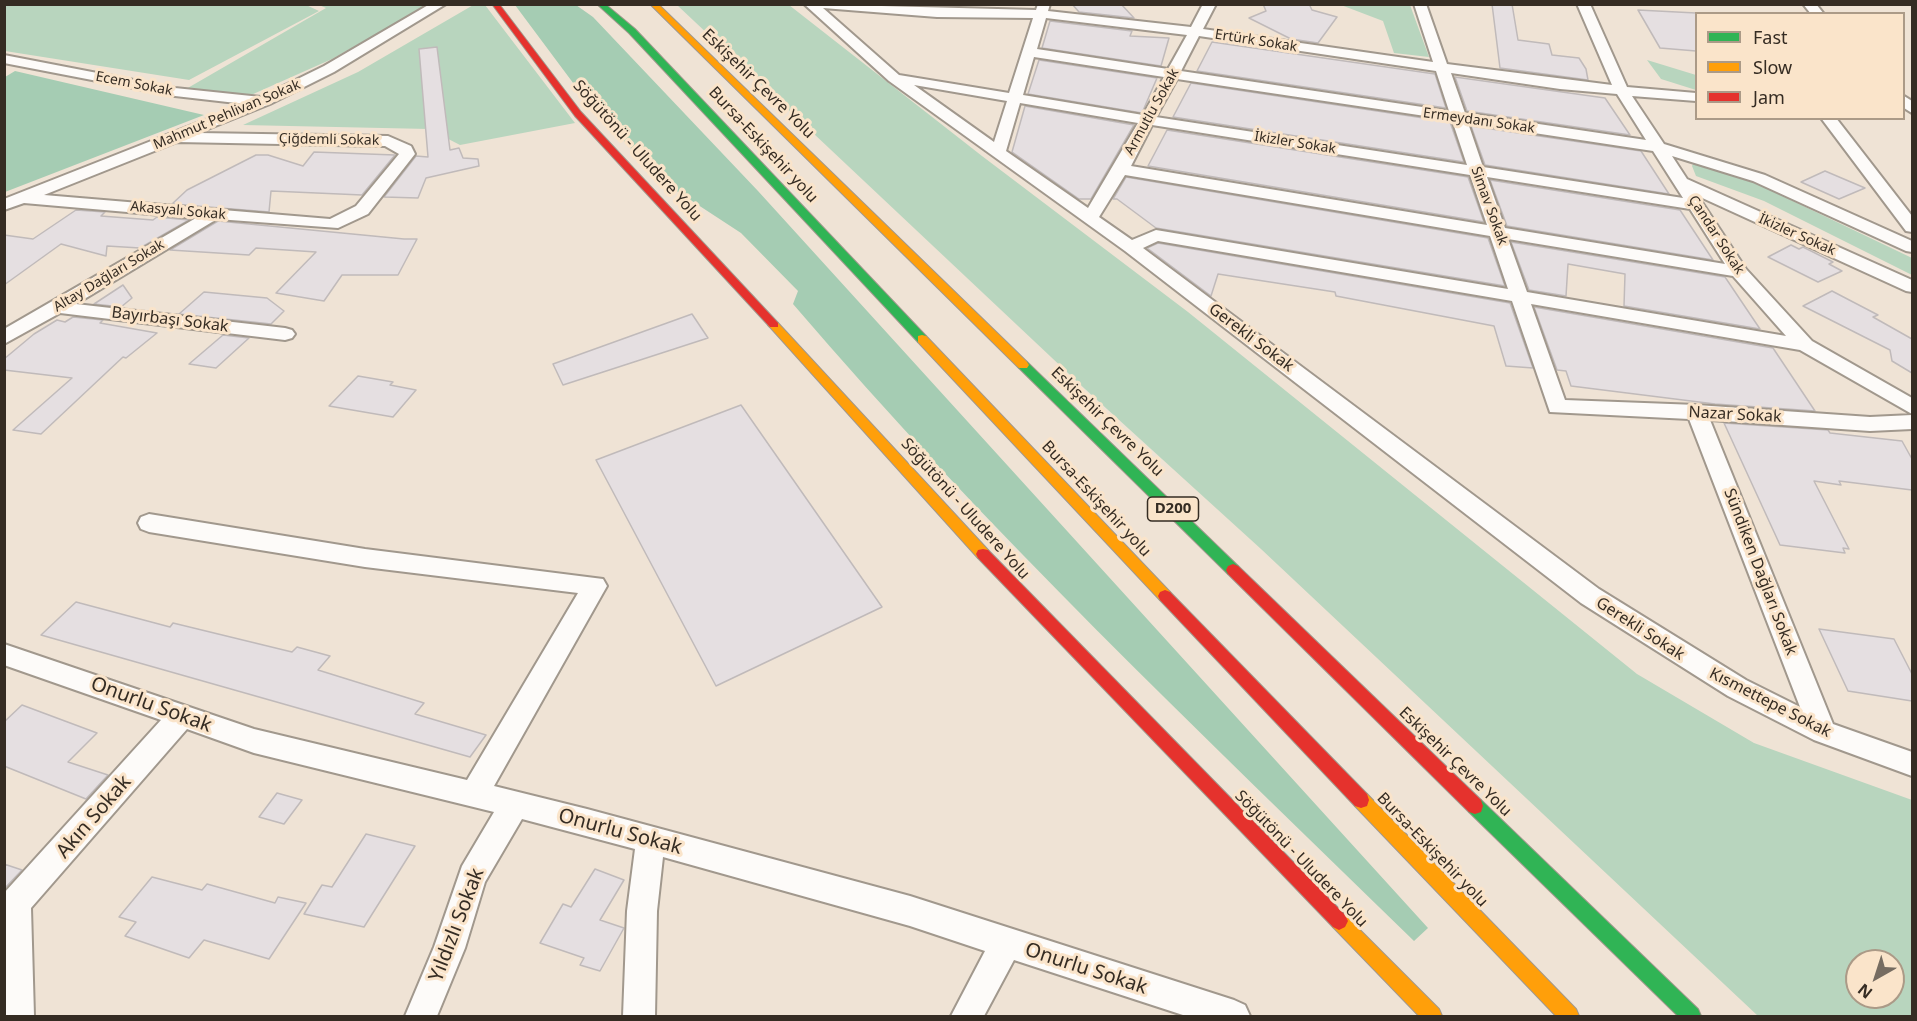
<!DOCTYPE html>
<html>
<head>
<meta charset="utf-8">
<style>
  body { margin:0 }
  #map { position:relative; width:1917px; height:1021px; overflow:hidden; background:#efe3d5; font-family:"Noto Sans",sans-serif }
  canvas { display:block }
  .frame { position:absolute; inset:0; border:6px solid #352c23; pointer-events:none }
  .legend { position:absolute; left:1695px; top:12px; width:210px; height:108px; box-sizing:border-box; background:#fae4ca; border:2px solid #ab9a87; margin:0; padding:8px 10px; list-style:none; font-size:18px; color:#352c23 }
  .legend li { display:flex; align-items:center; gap:12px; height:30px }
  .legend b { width:30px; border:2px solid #ab9a87 }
  .north { position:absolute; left:1845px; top:949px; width:60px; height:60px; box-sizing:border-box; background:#fae4ca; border:2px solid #ab9a87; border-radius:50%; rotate:219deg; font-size:16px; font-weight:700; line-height:24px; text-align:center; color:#352c23 }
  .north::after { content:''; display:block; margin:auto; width:21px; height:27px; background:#766c61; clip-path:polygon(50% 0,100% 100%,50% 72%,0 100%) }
</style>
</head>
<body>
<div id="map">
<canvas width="1917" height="1021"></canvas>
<div class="frame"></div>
<ul class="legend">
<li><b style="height:8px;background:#30b455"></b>Fast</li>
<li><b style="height:8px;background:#ff9f0a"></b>Slow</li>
<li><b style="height:8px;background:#e5322d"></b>Jam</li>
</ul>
<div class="north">N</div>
</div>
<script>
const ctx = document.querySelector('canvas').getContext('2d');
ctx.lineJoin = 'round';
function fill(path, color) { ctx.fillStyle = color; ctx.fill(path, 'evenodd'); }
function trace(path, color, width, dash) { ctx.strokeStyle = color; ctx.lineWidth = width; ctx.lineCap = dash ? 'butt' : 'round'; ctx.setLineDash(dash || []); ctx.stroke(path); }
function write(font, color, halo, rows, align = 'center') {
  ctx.font = font + ' "Noto Sans",sans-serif'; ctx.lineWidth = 6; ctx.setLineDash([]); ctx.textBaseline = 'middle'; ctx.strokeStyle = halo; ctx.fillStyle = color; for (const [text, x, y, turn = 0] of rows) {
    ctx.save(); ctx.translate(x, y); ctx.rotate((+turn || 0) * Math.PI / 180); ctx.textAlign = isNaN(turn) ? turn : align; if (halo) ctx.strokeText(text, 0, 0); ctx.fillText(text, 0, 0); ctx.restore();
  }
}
const green = new Path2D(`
  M 304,4 L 319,11 L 189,80 L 5,51 L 5,5 Z
  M 475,4 L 485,5 L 575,123 L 460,145 L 429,129 L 243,125 L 358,72 Z
  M 319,5 L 428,5 L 332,59 L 251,95 L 186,89 L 326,8 Z
  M 677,5 L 789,5 L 982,156 L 1188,312 L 1637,674 L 1754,743 L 1912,800 L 1912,1016 L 1758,1016 L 1261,549 L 1085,389 ZM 1857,961 L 1893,961 L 1893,997 L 1857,997 Z
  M 1341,5 L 1410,5 L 1429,57 L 1394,53 L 1383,21 Z
  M 1647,60 L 1696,75 L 1696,90 L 1661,79 Z
  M 1694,162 L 1749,180 L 1912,258 L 1912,275 L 1764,201 L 1696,176 L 1692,166 Z`);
const forest = new Path2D(`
  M 515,5 L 576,5 L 593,17 L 758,191 L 1428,928 L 1414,941 C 1202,734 986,530 793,304 L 798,291 L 741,233 L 663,182 L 591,107 Z
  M 15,71 L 204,115 L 5,192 L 5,77 Z`);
const building = new Path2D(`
  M 1072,4 L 1121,4 L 1134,18 L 1079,12 Z
  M 1263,4 L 1309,4 L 1312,10 L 1337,17 L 1318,43 L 1291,39 L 1249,18 L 1266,11 Z
  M 1492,4 L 1512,4 L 1518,40 L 1549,44 L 1552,55 L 1579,58 L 1586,69 L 1588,80 L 1500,68 Z
  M 1638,10 L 1696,13 L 1696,51 L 1660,48 Z
  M 1050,21 L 1132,31 L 1130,36 L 1169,38 L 1161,66 L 1042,48 Z
  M 1212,42 L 1435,74 L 1446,108 L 1197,71 Z
  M 437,47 L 450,150 L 459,148 L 463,158 L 478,159 L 479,166 L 426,178 L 418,198 L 384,197 L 416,156 L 428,157 L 419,49 Z
  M 1039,60 L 1157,78 L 1142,113 L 1028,94 Z
  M 1455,77 L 1605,98 L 1630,135 L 1467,111 Z
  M 1191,83 L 1450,122 L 1464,162 L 1173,117 Z
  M 1025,106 L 1134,125 L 1091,199 L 1079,199 L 1012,152 Z
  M 1471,126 L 1641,151 L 1669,194 L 1485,165 Z
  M 1167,130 L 1468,177 L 1484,222 L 1148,166 Z
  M 314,152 L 395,155 L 362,195 L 271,191 L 269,212 L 172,204 L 187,190 L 256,155 L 268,155 L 303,166 Z
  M 1825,171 L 1865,188 L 1839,199 L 1801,182 Z
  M 1126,177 L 1488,238 L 1505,286 L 1156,228 L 1117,199 L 1113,199 Z
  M 1490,180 L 1680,210 L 1713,260 L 1507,226 Z
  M 76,210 L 105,212 L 101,216 L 153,220 L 157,217 L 189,220 L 140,248 L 107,246 L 106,256 L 61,244 L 4,285 L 4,235 L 33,239 Z
  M 218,221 L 404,239 L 417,239 L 398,275 L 342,275 L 324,301 L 276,293 L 316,252 L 256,248 L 249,255 L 170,250 Z
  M 1511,242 L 1725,277 L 1760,329 L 1624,306 L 1625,274 L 1568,264 L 1566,296 L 1529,290 Z
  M 1158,243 L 1510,303 L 1533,368 L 1506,366 L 1494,326 L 1336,296 L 1335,292 L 1218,274 L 1211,296 L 1147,248 Z
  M 1791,245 L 1799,249 L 1803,247 L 1833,262 L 1829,264 L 1842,271 L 1818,282 L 1768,257 Z
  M 123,285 L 132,298 L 121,307 L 94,304 Z
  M 1832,291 L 1878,315 L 1873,317 L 1912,339 L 1912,373 L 1892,361 L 1890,350 L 1803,306 Z
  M 204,292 L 267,298 L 284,311 L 271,324 L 179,314 Z
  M 1534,307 L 1773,348 L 1815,411 L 1715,404 L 1571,386 L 1566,371 L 1557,370 Z
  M 692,314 L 708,338 L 563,385 L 553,364 Z
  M 73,317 L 103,320 L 100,323 L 157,333 L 126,358 L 123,357 L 41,434 L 13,430 L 72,378 L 4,370 L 4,359 L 34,334 L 57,320 L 65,322 Z
  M 223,335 L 249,338 L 216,368 L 189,364 Z
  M 358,376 L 393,382 L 390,385 L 416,390 L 393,417 L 329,406 Z
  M 741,405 L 882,607 L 716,686 L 596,460 Z
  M 1724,423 L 1828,430 L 1830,433 L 1902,441 L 1912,459 L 1912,490 L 1839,481 L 1841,485 L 1814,481 L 1849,549 L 1843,548 L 1845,553 L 1780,545 Z
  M 76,602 L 170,627 L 173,623 L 292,652 L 297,647 L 330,656 L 318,670 L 424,703 L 415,714 L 486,735 L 470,757 L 41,635 Z
  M 1819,629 L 1894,639 L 1912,674 L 1912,701 L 1848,691 Z
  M 22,705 L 97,733 L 68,762 L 108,775 L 86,799 L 4,766 L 4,722 Z
  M 277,793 L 302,800 L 284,824 L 259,817 Z
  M 366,834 L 415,846 L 364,927 L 304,914 L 322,885 L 332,887 Z
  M 4,864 L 22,870 L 4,889 Z
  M 595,869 L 624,880 L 600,920 L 624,928 L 600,971 L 580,965 L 584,958 L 540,943 L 563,904 L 571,907 Z
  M 152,877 L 202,890 L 207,884 L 275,903 L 278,897 L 306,903 L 269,959 L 204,940 L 189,958 L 125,936 L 136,922 L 119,917 Z`);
const street = new Path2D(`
  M 430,4 L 446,4 L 334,72 L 270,104 L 198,133 L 388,136 L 411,146 L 415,154 L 368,214 L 338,228 L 217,219 L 76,304 L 285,328 L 292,330 L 295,334 L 292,338 L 285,340 L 60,313 L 4,344 L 4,329 L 196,218 L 24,203 L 4,210 L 4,199 L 245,104 L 175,96 L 4,63 L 4,55 L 175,88 L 261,97 L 324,66 ZM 177,142 L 385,146 L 399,154 L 356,206 L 330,219 L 44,195 Z
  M 804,4 L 1036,10 L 1038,4 L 1050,4 L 1048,11 L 1191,27 L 1203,4 L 1216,4 L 1203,29 L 1433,62 L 1414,4 L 1426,4 L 1447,64 L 1612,85 L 1577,4 L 1590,4 L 1627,87 L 1696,93 L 1696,101 L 1632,96 L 1664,144 L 1765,175 L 1912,241 L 1912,252 L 1906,251 L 1753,181 L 1672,156 L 1687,179 L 1912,280 L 1912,292 L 1906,291 L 1698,196 L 1746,269 L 1812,341 L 1912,398 L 1912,414 L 1800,350 L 1531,304 L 1565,400 L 1697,405 L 1870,417 L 1912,415 L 1912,429 L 1870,431 L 1710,420 L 1833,724 L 1912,752 L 1912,776 L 1814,740 L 1728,696 L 1581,603 L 1125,251 L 889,81 ZM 823,8 L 937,17 L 1033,18 L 1009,93 L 899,75 ZM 1046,18 L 1187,35 L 1168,69 L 1037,49 ZM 1199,36 L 1436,71 L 1449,111 L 1181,71 ZM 1034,57 L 1164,77 L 1143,115 L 1023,95 ZM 1451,73 L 1560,89 L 1617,94 L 1646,140 L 1465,113 ZM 1177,79 L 1452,120 L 1467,165 L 1156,117 ZM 914,85 L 1007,101 L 994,142 ZM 1020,103 L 1138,123 L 1088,208 L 1006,151 ZM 1468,123 L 1653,151 L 1683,198 L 1483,167 ZM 1152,125 L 1470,175 L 1487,225 L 1131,166 ZM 1125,175 L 1490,236 L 1508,289 L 1156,230 L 1132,240 L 1099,217 ZM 1487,177 L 1690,209 L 1725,264 L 1505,228 ZM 1508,239 L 1733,276 L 1786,336 L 1527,292 ZM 1158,241 L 1512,301 L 1550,412 L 1689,419 L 1800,707 L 1746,680 L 1599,589 L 1143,248 Z
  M 1803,4 L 1816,4 L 1824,14 L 1811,14 Z
  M 1904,96 L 1912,101 L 1912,113 L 1904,108 Z
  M 1821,118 L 1836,118 L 1912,216 L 1912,232 L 1906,231 Z
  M 149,514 L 365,549 L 603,579 L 607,586 L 603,593 L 494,786 L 587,809 L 910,896 L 1234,1000 L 1245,1005 L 1250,1016 L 1186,1016 L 1014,960 L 984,1016 L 951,1016 L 985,951 L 910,926 L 663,857 L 657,911 L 655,1016 L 623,1016 L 627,911 L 635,849 L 522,819 L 485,882 L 465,948 L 437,1016 L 405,1016 L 434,947 L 462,866 L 494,812 L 254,753 L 187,729 L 31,908 L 34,1016 L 4,1016 L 4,893 L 161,720 L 4,665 L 4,644 L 254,729 L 467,780 L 578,593 L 365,567 L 149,532 L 141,529 L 138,523 L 141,517 Z`);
const fast = new Path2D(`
  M 597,4 L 605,4 L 635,29 L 926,336 L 926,342 L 918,342 L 629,33 Z
  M 1023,361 L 1027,362 L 1238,566 L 1240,570 L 1238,574 L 1228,574 L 1019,368 L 1017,365 L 1019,362 Z
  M 1475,798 L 1481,800 L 1698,1009 L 1701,1016 L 1678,1016 L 1469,812 L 1467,806 L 1469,800 Z`);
const slow = new Path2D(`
  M 650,4 L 658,4 L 1027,362 L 1029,365 L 1027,368 L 1019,368 Z
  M 774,321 L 778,323 L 988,550 L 990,554 L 988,558 L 978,558 L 770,327 L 768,325 Z
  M 922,335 L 926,336 L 1170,592 L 1172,596 L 1170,600 L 1165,602 L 1160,600 L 918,342 L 918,336 Z
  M 1361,792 L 1367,794 L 1576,1009 L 1579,1016 L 1556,1016 L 1355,806 L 1353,800 L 1355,794 Z
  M 1339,912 L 1345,915 L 1439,1009 L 1442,1016 L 1419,1016 L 1333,927 L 1330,921 L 1333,915 Z`);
const jam = new Path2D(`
  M 492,4 L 499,4 L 581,112 L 778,323 L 778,327 L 770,327 L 575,116 Z
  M 983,549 L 988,550 L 1345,915 L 1348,921 L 1345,927 L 1339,930 L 1333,927 L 978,558 L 976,554 L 978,550 Z
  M 1233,564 L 1238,566 L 1481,800 L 1483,806 L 1481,812 L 1475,814 L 1469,812 L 1228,574 L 1226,570 L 1228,566 Z
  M 1165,590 L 1170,592 L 1367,794 L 1369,800 L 1367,806 L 1361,808 L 1355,806 L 1160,600 L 1158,596 L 1160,592 Z`);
const farStreetnames = [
  ["Ertürk Sokak",1256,41,9],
  ["Ecem Sokak",134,84,11],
  ["Armutlu Sokak",1152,112,-61],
  ["Mahmut Pehlivan Sokak",227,115,-23],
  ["Ermeydanı Sokak",1479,121,8],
  ["Çiğdemli Sokak",329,140,1],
  ["İkizler Sokak",1295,143,9],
  ["Simav Sokak",1489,206,70],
  ["Akasyalı Sokak",178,211,5],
  ["Çandar Sokak",1716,235,57],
  ["İkizler Sokak",1797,235,24],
  ["Altay Dağları Sokak",109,276,-31]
];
const shields = [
  [1173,509,51]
];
const shieldNames = [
  ["D200",1173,509]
];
const streetNames = [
  ["Eskişehir Çevre Yolu",758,84,44],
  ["Bursa-Eskişehir yolu",763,145,47],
  ["Söğütönü - Uludere Yolu",637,151,48],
  ["Bayırbaşı Sokak",170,320,7],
  ["Gerekli Sokak",1251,338,37],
  ["Nazar Sokak",1735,415,3],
  ["Eskişehir Çevre Yolu",1107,422,44],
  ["Bursa-Eskişehir yolu",1096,499,47],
  ["Söğütönü - Uludere Yolu",965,509,48],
  ["Sündiken Dağları Sokak",1760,572,69],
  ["Gerekli Sokak",1640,629,33],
  ["Kısmettepe Sokak",1770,703,27],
  ["Eskişehir Çevre Yolu",1455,762,44],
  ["Bursa-Eskişehir yolu",1432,850,46],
  ["Söğütönü - Uludere Yolu",1301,859,46]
];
const nearStreetnames = [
  ["Onurlu Sokak",151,705,20],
  ["Akın Sokak",94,817,-49],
  ["Onurlu Sokak",620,832,15],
  ["Yıldızlı Sokak",457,925,-69],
  ["Onurlu Sokak",1086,969,18]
];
fill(green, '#b8d5be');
fill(forest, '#a5ccb3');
fill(building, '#e5dfe1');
trace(building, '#c0baba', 1.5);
trace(street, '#a1988d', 4);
trace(fast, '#a1988d', 2);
trace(slow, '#a1988d', 2);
trace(jam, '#a1988d', 2);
fill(street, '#fdfbf9');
fill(fast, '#30b455');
fill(slow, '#ff9f0a');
fill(jam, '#e5322d');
write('14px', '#352c23', '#fae4ca', farStreetnames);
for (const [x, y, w] of shields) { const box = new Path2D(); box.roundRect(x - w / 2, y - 12, w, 24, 4.5); ctx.fillStyle = '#fae4ca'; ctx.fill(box); trace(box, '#352c23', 1.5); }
write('bold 15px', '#352c23', null, shieldNames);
write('16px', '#352c23', '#fae4ca', streetNames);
write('20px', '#352c23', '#fae4ca', nearStreetnames);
</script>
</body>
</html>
